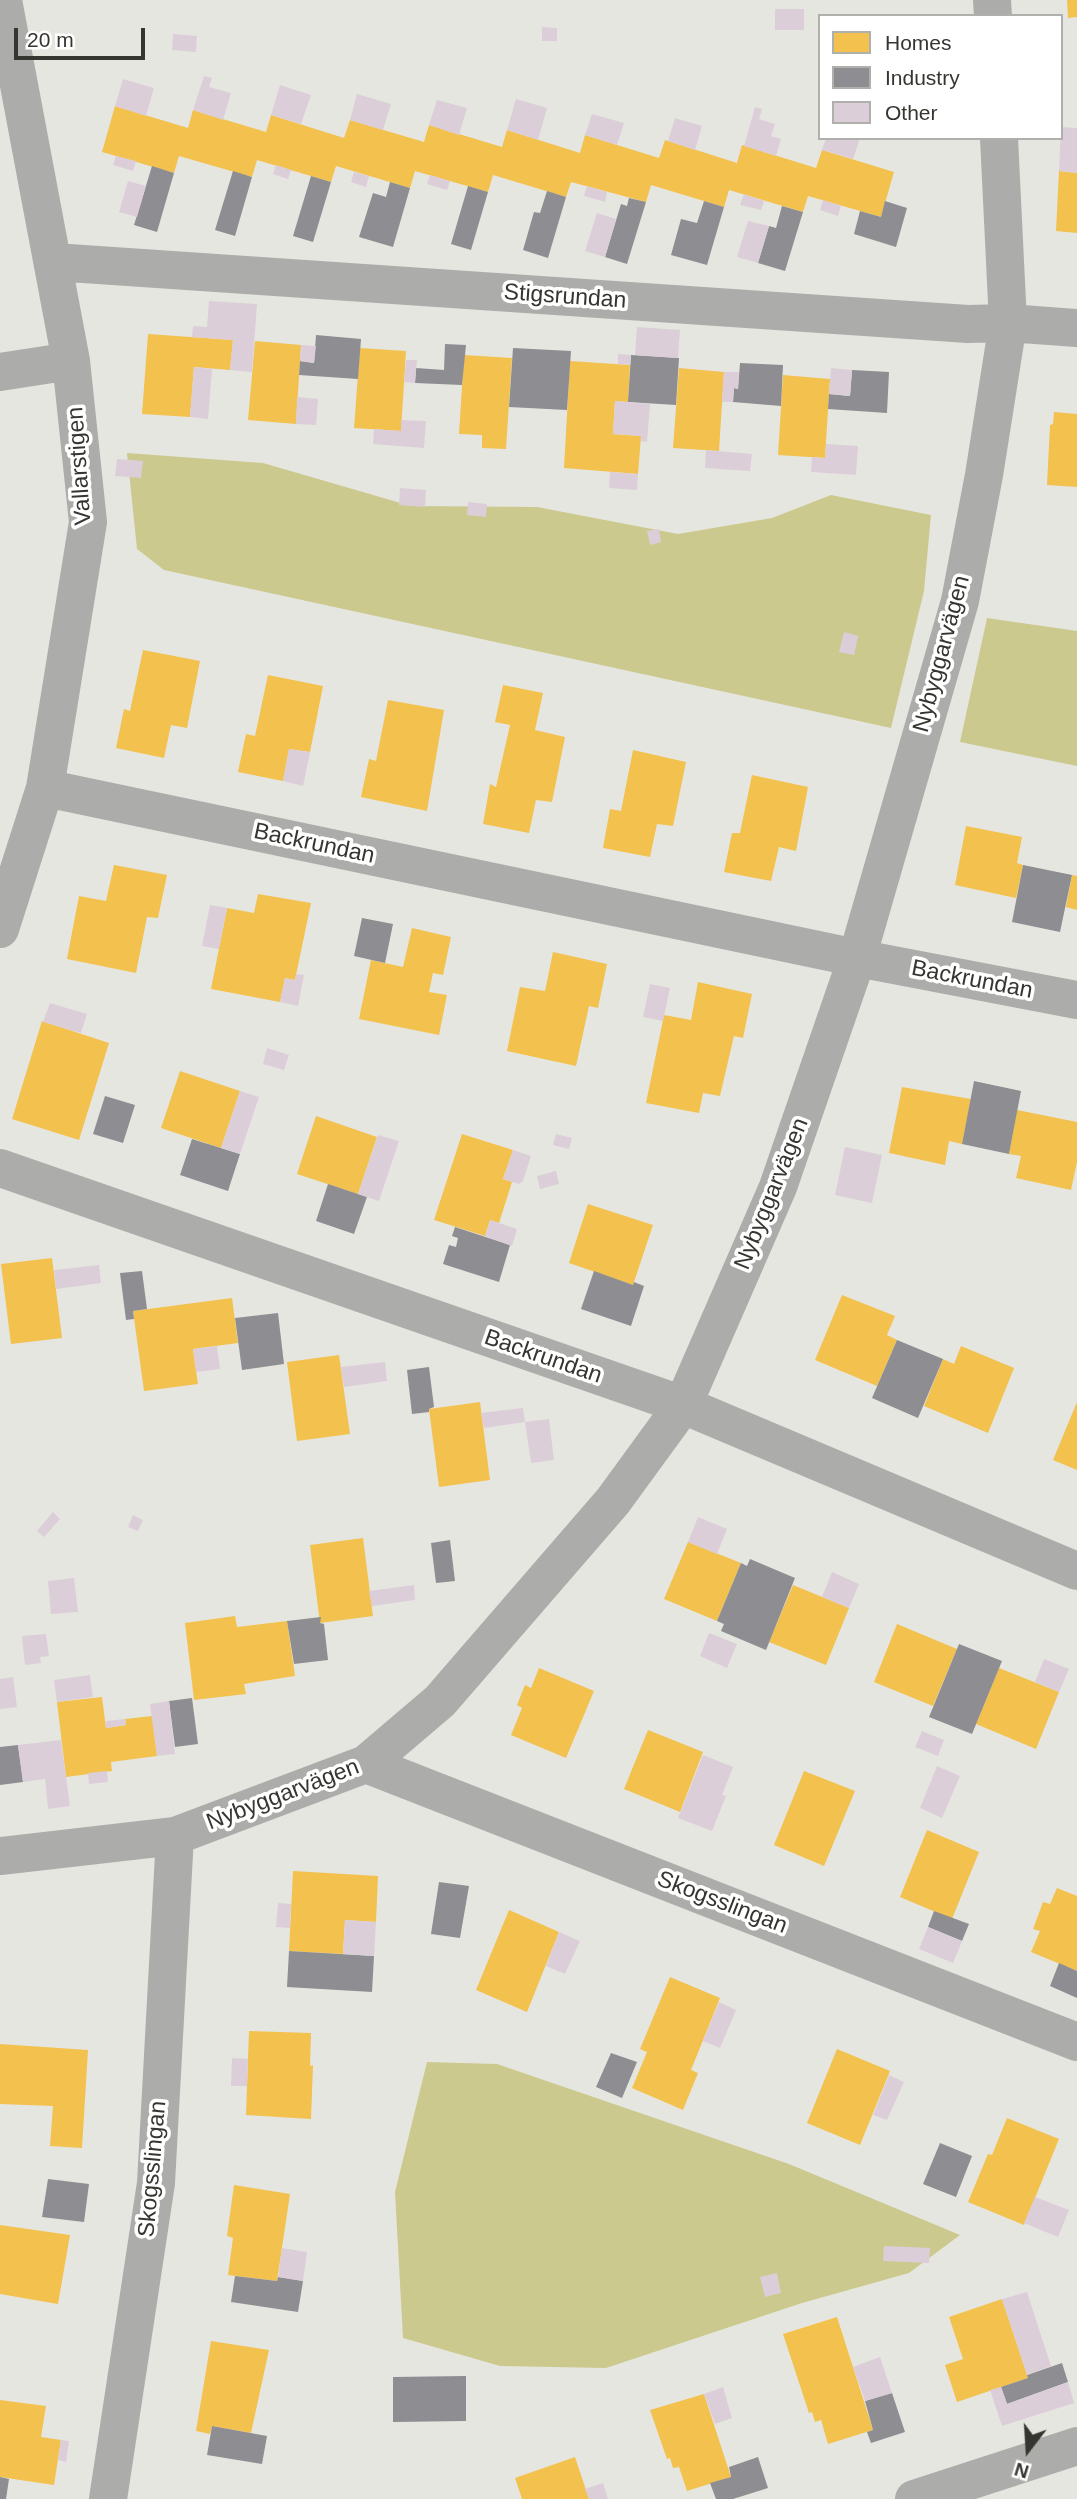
<!DOCTYPE html>
<html>
<head>
<meta charset="utf-8">
<style>
  body { margin:0 }
  #map { position:relative; width:1077px; height:2499px; overflow:hidden; background:#e6e6e0; font-family:Arial,sans-serif }
  canvas { display:block }
  .legend { position:absolute; left:818px; top:14px; width:245px; height:126px; box-sizing:border-box; background:#fff; border:2px solid #afafac; margin:0; padding:9px 12px; list-style:none; font-size:21px; color:#363630 }
  .legend li { display:flex; align-items:center; gap:14px; height:35px }
  .legend b { width:35px; border:2px solid #afafac }
  .north { position:absolute; left:993px; top:2415px; width:70px; height:70px; -webkit-text-stroke:5px #fff; paint-order:stroke; rotate:197deg; font-size:19px; font-weight:700; line-height:28px; text-align:center; color:#363630 }
  .north::after { content:''; display:block; margin:auto; width:24px; height:32px; background:#363630; clip-path:polygon(50% 0,100% 100%,50% 72%,0 100%) }
  .scale { position:absolute; left:14px; top:28px; width:131px; height:32px; box-sizing:border-box; border:4px solid #363630; border-top:0; padding-left:9px; font-size:21px; line-height:24px; white-space:nowrap; color:#363630; -webkit-text-stroke:5px #fff; paint-order:stroke }
</style>
</head>
<body>
<div id="map">
<canvas width="1077" height="2499"></canvas>
<ul class="legend">
<li><b style="height:19px;background:#f2c14e"></b>Homes</li>
<li><b style="height:19px;background:#8d8d92"></b>Industry</li>
<li><b style="height:19px;background:#dcced8"></b>Other</li>
</ul>
<div class="north">N</div>
<div class="scale">20 m</div>
</div>
<script>
const ctx = document.querySelector('canvas').getContext('2d');
ctx.lineJoin = 'round';
function fill(path, color) { ctx.fillStyle = color; ctx.fill(path, 'evenodd'); }
function trace(path, color, width, dash) { ctx.strokeStyle = color; ctx.lineWidth = width; ctx.lineCap = dash ? 'butt' : 'round'; ctx.setLineDash(dash || []); ctx.stroke(path); }
function write(font, color, halo, rows, align = 'center') {
  ctx.font = font + ' Arial,sans-serif'; ctx.lineWidth = 7; ctx.setLineDash([]); ctx.textBaseline = 'middle'; ctx.strokeStyle = halo; ctx.fillStyle = color; for (const [text, x, y, turn = 0] of rows) {
    ctx.save(); ctx.translate(x, y); ctx.rotate((+turn || 0) * Math.PI / 180); ctx.textAlign = isNaN(turn) ? turn : align; if (halo) ctx.strokeText(text, 0, 0); ctx.fillText(text, 0, 0); ctx.restore();
  }
}
const forest = new Path2D(`
  M 127,453 L 263,463 L 411,506 L 537,507 L 678,534 L 772,518 L 831,495 L 931,515 L 924,591 L 891,728 L 164,570 L 137,549 Z
  M 987,618 L 1077,631 L 1077,766 L 960,742 Z
  M 427,2062 L 497,2064 L 789,2164 L 960,2235 L 909,2273 L 802,2303 L 606,2368 L 500,2366 L 403,2338 L 395,2192 Z`);
const homes = new Path2D(`
  M 1067,0 L 1077,0 L 1077,17 L 1068,18 Z
  M 115,106 L 188,128 L 193,110 L 266,132 L 271,115 L 344,138 L 350,120 L 424,142 L 429,125 L 502,147 L 507,130 L 580,153 L 585,135 L 659,158 L 665,140 L 737,163 L 742,145 L 816,168 L 822,150 L 894,172 L 881,217 L 808,196 L 803,212 L 729,190 L 724,207 L 651,185 L 646,202 L 571,182 L 566,197 L 493,175 L 488,192 L 415,171 L 410,188 L 336,166 L 331,182 L 257,160 L 252,177 L 179,156 L 174,173 L 102,152 Z
  M 1059,171 L 1077,173 L 1077,233 L 1056,231 Z
  M 148,334 L 233,340 L 230,370 L 194,367 L 190,417 L 142,414 Z
  M 255,341 L 301,345 L 296,424 L 248,420 Z
  M 360,348 L 406,351 L 401,431 L 354,428 Z
  M 464,355 L 512,358 L 506,449 L 482,448 L 482,435 L 459,434 Z
  M 570,361 L 630,365 L 628,402 L 615,401 L 613,434 L 641,436 L 638,474 L 564,468 Z
  M 679,368 L 724,372 L 719,451 L 673,448 Z
  M 783,375 L 830,379 L 825,458 L 778,455 Z
  M 1054,412 L 1077,414 L 1077,487 L 1047,485 L 1050,425 L 1053,424 Z
  M 143,650 L 200,661 L 187,728 L 171,725 L 164,758 L 116,748 L 124,709 L 130,711 Z
  M 268,675 L 323,686 L 310,752 L 289,749 L 283,781 L 238,772 L 246,734 L 255,736 Z
  M 503,685 L 543,693 L 535,730 L 565,737 L 552,802 L 536,800 L 529,833 L 483,824 L 490,784 L 496,787 L 510,725 L 495,722 Z
  M 388,700 L 444,710 L 427,811 L 361,797 L 369,759 L 376,761 Z
  M 633,750 L 686,762 L 673,826 L 657,824 L 650,857 L 603,848 L 610,809 L 621,811 Z
  M 752,775 L 808,787 L 796,851 L 779,847 L 771,881 L 724,872 L 732,833 L 740,833 Z
  M 966,826 L 1022,837 L 1017,863 L 1023,865 L 1016,898 L 955,885 Z
  M 114,865 L 167,875 L 158,918 L 147,917 L 136,973 L 67,959 L 79,896 L 106,901 Z
  M 1072,875 L 1077,876 L 1077,910 L 1066,907 Z
  M 258,894 L 311,903 L 295,980 L 285,978 L 280,1002 L 211,989 L 227,908 L 254,913 Z
  M 412,928 L 451,937 L 443,975 L 433,973 L 429,992 L 447,995 L 439,1035 L 359,1019 L 371,960 L 403,967 Z
  M 553,952 L 607,964 L 598,1008 L 589,1006 L 576,1066 L 507,1051 L 520,987 L 545,991 Z
  M 698,982 L 752,994 L 743,1038 L 734,1036 L 720,1096 L 703,1093 L 699,1113 L 646,1103 L 664,1015 L 691,1020 Z
  M 42,1021 L 109,1043 L 79,1140 L 12,1119 Z
  M 180,1071 L 240,1091 L 221,1148 L 161,1128 Z
  M 902,1087 L 971,1099 L 962,1144 L 949,1141 L 945,1165 L 889,1153 Z
  M 1017,1110 L 1077,1122 L 1077,1162 L 1071,1190 L 1016,1178 L 1021,1156 L 1009,1154 Z
  M 316,1116 L 377,1137 L 358,1194 L 297,1174 Z
  M 462,1134 L 513,1150 L 503,1179 L 512,1182 L 499,1223 L 490,1220 L 485,1236 L 434,1220 Z
  M 588,1204 L 653,1225 L 633,1285 L 569,1263 Z
  M 52,1258 L 62,1338 L 11,1344 L 1,1264 Z
  M 842,1295 L 895,1316 L 887,1335 L 897,1340 L 877,1386 L 815,1360 Z
  M 232,1298 L 238,1343 L 193,1349 L 198,1384 L 144,1391 L 133,1311 Z
  M 961,1346 L 1014,1368 L 988,1433 L 924,1406 L 943,1359 L 954,1364 Z
  M 339,1355 L 350,1434 L 297,1441 L 287,1362 Z
  M 480,1402 L 490,1480 L 439,1487 L 429,1409 Z
  M 1077,1402 L 1077,1470 L 1053,1460 Z
  M 363,1538 L 373,1616 L 320,1623 L 310,1545 Z
  M 688,1542 L 741,1563 L 717,1621 L 664,1599 Z
  M 793,1585 L 849,1608 L 826,1665 L 769,1642 Z
  M 235,1616 L 237,1627 L 287,1621 L 295,1676 L 244,1684 L 246,1694 L 194,1700 L 185,1623 Z
  M 897,1624 L 957,1649 L 933,1706 L 874,1682 Z
  M 539,1668 L 594,1691 L 566,1758 L 511,1735 L 522,1708 L 517,1705 L 525,1685 L 531,1688 Z
  M 999,1668 L 1059,1692 L 1036,1749 L 976,1724 Z
  M 102,1697 L 106,1728 L 126,1725 L 125,1719 L 152,1716 L 157,1756 L 111,1762 L 112,1771 L 66,1777 L 57,1702 Z
  M 648,1730 L 703,1752 L 680,1812 L 624,1789 Z
  M 804,1771 L 855,1791 L 824,1866 L 774,1845 Z
  M 927,1830 L 979,1852 L 952,1919 L 900,1897 Z
  M 293,1871 L 378,1876 L 376,1922 L 345,1920 L 343,1954 L 289,1951 Z
  M 1057,1888 L 1077,1896 L 1077,1971 L 1031,1952 L 1040,1931 L 1033,1929 L 1043,1902 L 1050,1904 Z
  M 509,1910 L 559,1932 L 527,2012 L 476,1990 Z
  M 670,1977 L 720,1998 L 691,2070 L 698,2073 L 683,2110 L 632,2088 L 647,2052 L 640,2049 Z
  M 249,2031 L 311,2033 L 310,2066 L 313,2065 L 311,2119 L 246,2115 Z
  M 0,2044 L 88,2050 L 82,2148 L 50,2146 L 53,2106 L 0,2104 Z
  M 837,2049 L 890,2071 L 860,2145 L 807,2123 Z
  M 1007,2118 L 1059,2139 L 1024,2225 L 968,2202 L 988,2154 L 992,2155 Z
  M 234,2185 L 290,2194 L 277,2281 L 228,2275 L 233,2238 L 227,2236 Z
  M 0,2225 L 70,2235 L 58,2304 L 0,2294 Z
  M 1002,2299 L 1028,2378 L 957,2402 L 945,2365 L 963,2359 L 949,2317 Z
  M 837,2317 L 873,2430 L 828,2444 L 821,2420 L 815,2422 L 812,2412 L 809,2413 L 783,2334 Z
  M 211,2341 L 269,2350 L 251,2433 L 212,2426 L 210,2434 L 196,2431 Z
  M 704,2394 L 731,2477 L 687,2491 L 679,2467 L 673,2468 L 670,2458 L 667,2459 L 650,2410 Z
  M 0,2400 L 46,2406 L 41,2437 L 61,2440 L 54,2485 L 0,2477 Z
  M 575,2457 L 589,2499 L 522,2499 L 515,2478 Z`);
const industry = new Path2D(`
  M 152,166 L 174,173 L 157,232 L 134,225 Z
  M 233,171 L 252,177 L 235,236 L 215,230 Z
  M 311,176 L 331,182 L 313,242 L 293,236 Z
  M 390,182 L 410,188 L 393,247 L 359,237 L 373,193 L 386,197 Z
  M 468,186 L 488,192 L 471,250 L 451,244 Z
  M 547,191 L 566,197 L 548,258 L 523,250 L 534,212 L 540,213 Z
  M 629,198 L 646,202 L 627,264 L 605,257 L 621,204 L 627,206 Z
  M 704,201 L 724,207 L 707,265 L 671,255 L 681,219 L 697,223 Z
  M 885,201 L 907,208 L 896,247 L 854,234 L 860,211 L 881,217 Z
  M 782,206 L 803,212 L 785,271 L 758,263 L 769,226 L 776,228 Z
  M 316,335 L 361,339 L 358,379 L 299,375 L 300,361 L 314,363 Z
  M 445,344 L 466,345 L 462,385 L 415,383 L 416,368 L 444,370 Z
  M 513,348 L 571,351 L 567,410 L 509,407 Z
  M 631,355 L 679,358 L 676,405 L 628,402 Z
  M 740,363 L 783,365 L 781,406 L 733,402 L 734,388 L 738,389 Z
  M 852,370 L 889,372 L 887,413 L 828,409 L 829,394 L 850,396 Z
  M 1023,865 L 1072,875 L 1060,932 L 1012,922 Z
  M 362,918 L 393,924 L 385,963 L 354,956 Z
  M 974,1081 L 1021,1091 L 1009,1154 L 962,1144 Z
  M 105,1096 L 135,1105 L 123,1143 L 93,1134 Z
  M 192,1139 L 240,1154 L 228,1191 L 180,1175 Z
  M 328,1184 L 367,1197 L 354,1234 L 316,1221 Z
  M 455,1227 L 510,1245 L 499,1282 L 443,1264 L 449,1245 L 456,1247 L 458,1238 L 452,1236 Z
  M 142,1271 L 147,1309 L 133,1311 L 134,1319 L 126,1320 L 120,1273 Z
  M 594,1271 L 633,1285 L 634,1282 L 644,1286 L 631,1326 L 581,1309 Z
  M 278,1313 L 284,1364 L 242,1370 L 235,1318 Z
  M 897,1340 L 943,1359 L 918,1418 L 872,1398 Z
  M 429,1367 L 434,1407 L 429,1409 L 429,1412 L 412,1414 L 407,1370 Z
  M 450,1540 L 455,1581 L 436,1583 L 431,1543 Z
  M 750,1559 L 795,1578 L 766,1650 L 721,1631 L 724,1624 L 717,1621 L 741,1563 L 747,1566 Z
  M 321,1617 L 320,1623 L 324,1624 L 328,1660 L 294,1664 L 287,1621 Z
  M 959,1644 L 1002,1661 L 972,1734 L 929,1717 Z
  M 192,1698 L 198,1744 L 175,1747 L 169,1701 Z
  M 18,1745 L 23,1782 L 0,1785 L 0,1747 Z
  M 439,1882 L 469,1886 L 460,1938 L 431,1934 Z
  M 934,1911 L 969,1924 L 962,1941 L 928,1927 Z
  M 289,1951 L 374,1956 L 372,1992 L 287,1987 Z
  M 1059,1963 L 1077,1971 L 1077,1998 L 1050,1986 Z
  M 611,2053 L 637,2062 L 622,2098 L 596,2087 Z
  M 940,2143 L 972,2156 L 956,2197 L 923,2184 Z
  M 48,2179 L 89,2184 L 84,2222 L 42,2217 Z
  M 235,2276 L 277,2281 L 278,2277 L 303,2281 L 298,2312 L 231,2302 Z
  M 1062,2363 L 1068,2382 L 1007,2404 L 1001,2387 L 1028,2378 L 1027,2375 Z
  M 466,2376 L 466,2421 L 393,2422 L 393,2377 Z
  M 892,2393 L 905,2432 L 871,2443 L 867,2432 L 873,2430 L 865,2401 Z
  M 212,2426 L 267,2436 L 262,2464 L 207,2455 Z
  M 758,2457 L 768,2488 L 733,2499 L 716,2499 L 710,2483 L 731,2477 L 729,2467 Z
  M 0,2477 L 9,2479 L 6,2499 L 0,2499 Z`);
const building = new Path2D(`
  M 775,9 L 804,9 L 804,30 L 775,30 Z
  M 542,27 L 557,28 L 557,41 L 542,41 Z
  M 173,34 L 197,36 L 196,52 L 172,50 Z
  M 204,76 L 212,78 L 209,87 L 231,93 L 223,120 L 193,110 Z
  M 123,79 L 154,88 L 146,116 L 115,106 Z
  M 280,85 L 311,95 L 301,124 L 271,115 Z
  M 357,94 L 391,104 L 383,130 L 350,120 Z
  M 516,99 L 547,108 L 538,140 L 507,130 Z
  M 437,100 L 467,108 L 459,135 L 429,125 Z
  M 755,107 L 762,109 L 759,119 L 775,124 L 771,136 L 781,139 L 776,156 L 744,146 Z
  M 592,114 L 624,123 L 617,145 L 585,135 Z
  M 675,118 L 702,126 L 695,150 L 668,141 Z
  M 1061,127 L 1077,128 L 1077,173 L 1059,171 Z
  M 826,138 L 860,138 L 853,159 L 822,150 Z
  M 116,156 L 136,161 L 133,171 L 113,165 Z
  M 276,165 L 291,170 L 288,179 L 273,174 Z
  M 354,172 L 369,176 L 366,187 L 351,182 Z
  M 430,175 L 450,181 L 447,190 L 427,184 Z
  M 128,181 L 146,186 L 137,217 L 119,212 Z
  M 587,186 L 607,192 L 605,202 L 584,196 Z
  M 744,194 L 764,201 L 761,210 L 740,205 Z
  M 823,200 L 841,206 L 838,216 L 820,210 Z
  M 597,213 L 616,219 L 605,257 L 585,251 Z
  M 748,221 L 769,226 L 758,263 L 737,257 Z
  M 209,301 L 257,304 L 252,372 L 230,370 L 233,340 L 192,337 L 193,326 L 207,327 Z
  M 637,327 L 680,330 L 678,358 L 635,355 Z
  M 301,345 L 316,346 L 314,363 L 300,361 Z
  M 618,354 L 631,355 L 630,365 L 618,364 Z
  M 406,360 L 417,360 L 415,383 L 404,382 Z
  M 194,367 L 212,369 L 208,419 L 190,417 Z
  M 831,368 L 852,370 L 850,396 L 829,394 Z
  M 724,372 L 739,372 L 738,389 L 734,388 L 733,402 L 722,402 Z
  M 297,397 L 318,399 L 316,425 L 296,424 Z
  M 615,401 L 650,404 L 647,442 L 641,441 L 641,436 L 613,434 Z
  M 401,420 L 426,421 L 424,448 L 373,444 L 374,429 L 401,431 Z
  M 826,444 L 858,446 L 856,475 L 811,472 L 812,457 L 825,458 Z
  M 706,450 L 752,454 L 750,471 L 705,468 Z
  M 117,459 L 143,461 L 141,478 L 115,476 Z
  M 610,472 L 638,474 L 637,490 L 609,488 Z
  M 400,488 L 426,490 L 425,507 L 399,505 Z
  M 468,502 L 487,504 L 486,517 L 467,515 Z
  M 659,529 L 661,542 L 650,545 L 647,531 Z
  M 844,632 L 858,636 L 854,655 L 839,652 Z
  M 289,749 L 310,752 L 303,786 L 283,781 Z
  M 210,905 L 227,908 L 219,949 L 202,946 Z
  M 296,974 L 304,975 L 298,1006 L 280,1002 L 285,978 L 295,980 Z
  M 650,984 L 670,988 L 663,1021 L 643,1017 Z
  M 50,1003 L 87,1014 L 81,1033 L 43,1022 Z
  M 267,1048 L 289,1055 L 284,1070 L 263,1064 Z
  M 240,1091 L 259,1097 L 240,1154 L 221,1148 Z
  M 556,1134 L 572,1138 L 569,1149 L 553,1145 Z
  M 378,1135 L 399,1141 L 379,1201 L 358,1194 Z
  M 845,1147 L 882,1155 L 872,1203 L 835,1195 Z
  M 513,1150 L 531,1156 L 523,1181 L 519,1184 L 503,1179 Z
  M 556,1171 L 559,1184 L 540,1189 L 537,1176 Z
  M 490,1220 L 517,1229 L 512,1246 L 485,1236 Z
  M 99,1265 L 101,1283 L 56,1289 L 54,1270 Z
  M 217,1346 L 220,1369 L 196,1372 L 193,1349 Z
  M 385,1362 L 387,1381 L 344,1387 L 341,1367 Z
  M 523,1408 L 525,1422 L 484,1428 L 481,1413 Z
  M 549,1419 L 554,1460 L 531,1463 L 525,1422 Z
  M 53,1512 L 60,1519 L 44,1537 L 37,1531 Z
  M 133,1515 L 143,1520 L 138,1531 L 128,1527 Z
  M 698,1517 L 727,1529 L 717,1554 L 688,1542 Z
  M 832,1572 L 859,1584 L 849,1608 L 822,1597 Z
  M 74,1578 L 78,1612 L 51,1614 L 48,1581 Z
  M 414,1585 L 415,1600 L 372,1606 L 369,1591 Z
  M 709,1633 L 737,1644 L 727,1668 L 700,1656 Z
  M 46,1634 L 49,1656 L 40,1657 L 41,1663 L 25,1665 L 22,1636 Z
  M 1044,1659 L 1069,1669 L 1059,1692 L 1035,1682 Z
  M 90,1675 L 93,1697 L 57,1702 L 54,1680 Z
  M 13,1677 L 17,1707 L 0,1709 L 0,1679 Z
  M 169,1701 L 175,1754 L 157,1756 L 150,1704 Z
  M 125,1719 L 126,1725 L 106,1728 L 106,1721 Z
  M 922,1731 L 944,1740 L 938,1756 L 915,1747 Z
  M 61,1740 L 70,1806 L 48,1809 L 45,1779 L 23,1782 L 18,1745 Z
  M 703,1755 L 733,1767 L 722,1795 L 726,1796 L 712,1831 L 678,1818 Z
  M 937,1766 L 960,1776 L 942,1818 L 920,1808 Z
  M 107,1771 L 108,1782 L 89,1784 L 88,1773 Z
  M 278,1903 L 291,1904 L 290,1928 L 276,1927 Z
  M 345,1920 L 376,1922 L 374,1956 L 343,1954 Z
  M 928,1927 L 962,1941 L 953,1963 L 919,1949 Z
  M 559,1932 L 580,1941 L 565,1974 L 546,1966 Z
  M 719,2002 L 736,2010 L 720,2048 L 703,2041 Z
  M 232,2058 L 248,2059 L 247,2086 L 231,2086 Z
  M 889,2075 L 904,2082 L 887,2120 L 873,2115 Z
  M 1035,2197 L 1069,2210 L 1058,2237 L 1024,2223 Z
  M 884,2246 L 930,2248 L 929,2263 L 883,2261 Z
  M 282,2248 L 307,2252 L 303,2281 L 278,2277 Z
  M 777,2273 L 781,2293 L 765,2297 L 760,2277 Z
  M 1027,2292 L 1051,2366 L 1027,2375 L 1002,2299 Z
  M 880,2357 L 892,2393 L 865,2401 L 853,2367 Z
  M 1068,2382 L 1074,2403 L 1002,2426 L 990,2390 L 1001,2387 L 1007,2404 Z
  M 723,2387 L 732,2418 L 715,2424 L 704,2394 Z
  M 61,2440 L 69,2441 L 66,2462 L 58,2460 Z
  M 603,2483 L 608,2499 L 589,2499 L 585,2489 Z`);
const minor = new Path2D(`
  M 992,0 L 993,16
  M 54,262 L 968,324 L 1008,323 L 1077,328
  M 0,372 L 71,361
  M 45,788 L 857,958 L 1077,1000
  M 0,929 L 45,788 L 88,522 L 71,361 L 3,0
  M 0,1168 L 683,1405 L 1077,1571
  M 366,1764 L 1077,2042
  M 0,1856 L 175,1836 L 366,1764 L 440,1701 L 613,1501 L 683,1405 L 778,1187 L 857,958 L 960,601 L 984,475 L 1008,323 L 999,138
  M 108,2499 L 156,2183 L 175,1836
  M 914,2499 L 1077,2446`);
const streetNames = [
  ["Stigsrundan",565,297,4],
  ["Vallarstigen",80,466,-94],
  ["Nybyggarvägen",942,654,-75],
  ["Backrundan",314,844,12],
  ["Backrundan",972,980,11],
  ["Nybyggarvägen",772,1194,-68],
  ["Backrundan",543,1357,19],
  ["Nybyggarvägen",283,1795,-21],
  ["Skogsslingan",722,1903,21],
  ["Skogsslingan",153,2169,-85]
];
fill(forest, '#ccc98e');
fill(homes, '#f2c14e');
fill(industry, '#8d8d92');
fill(building, '#dcced8');
trace(minor, '#acacaa', 38);
write('23px', '#363630', '#fff', streetNames);
</script>
</body>
</html>
